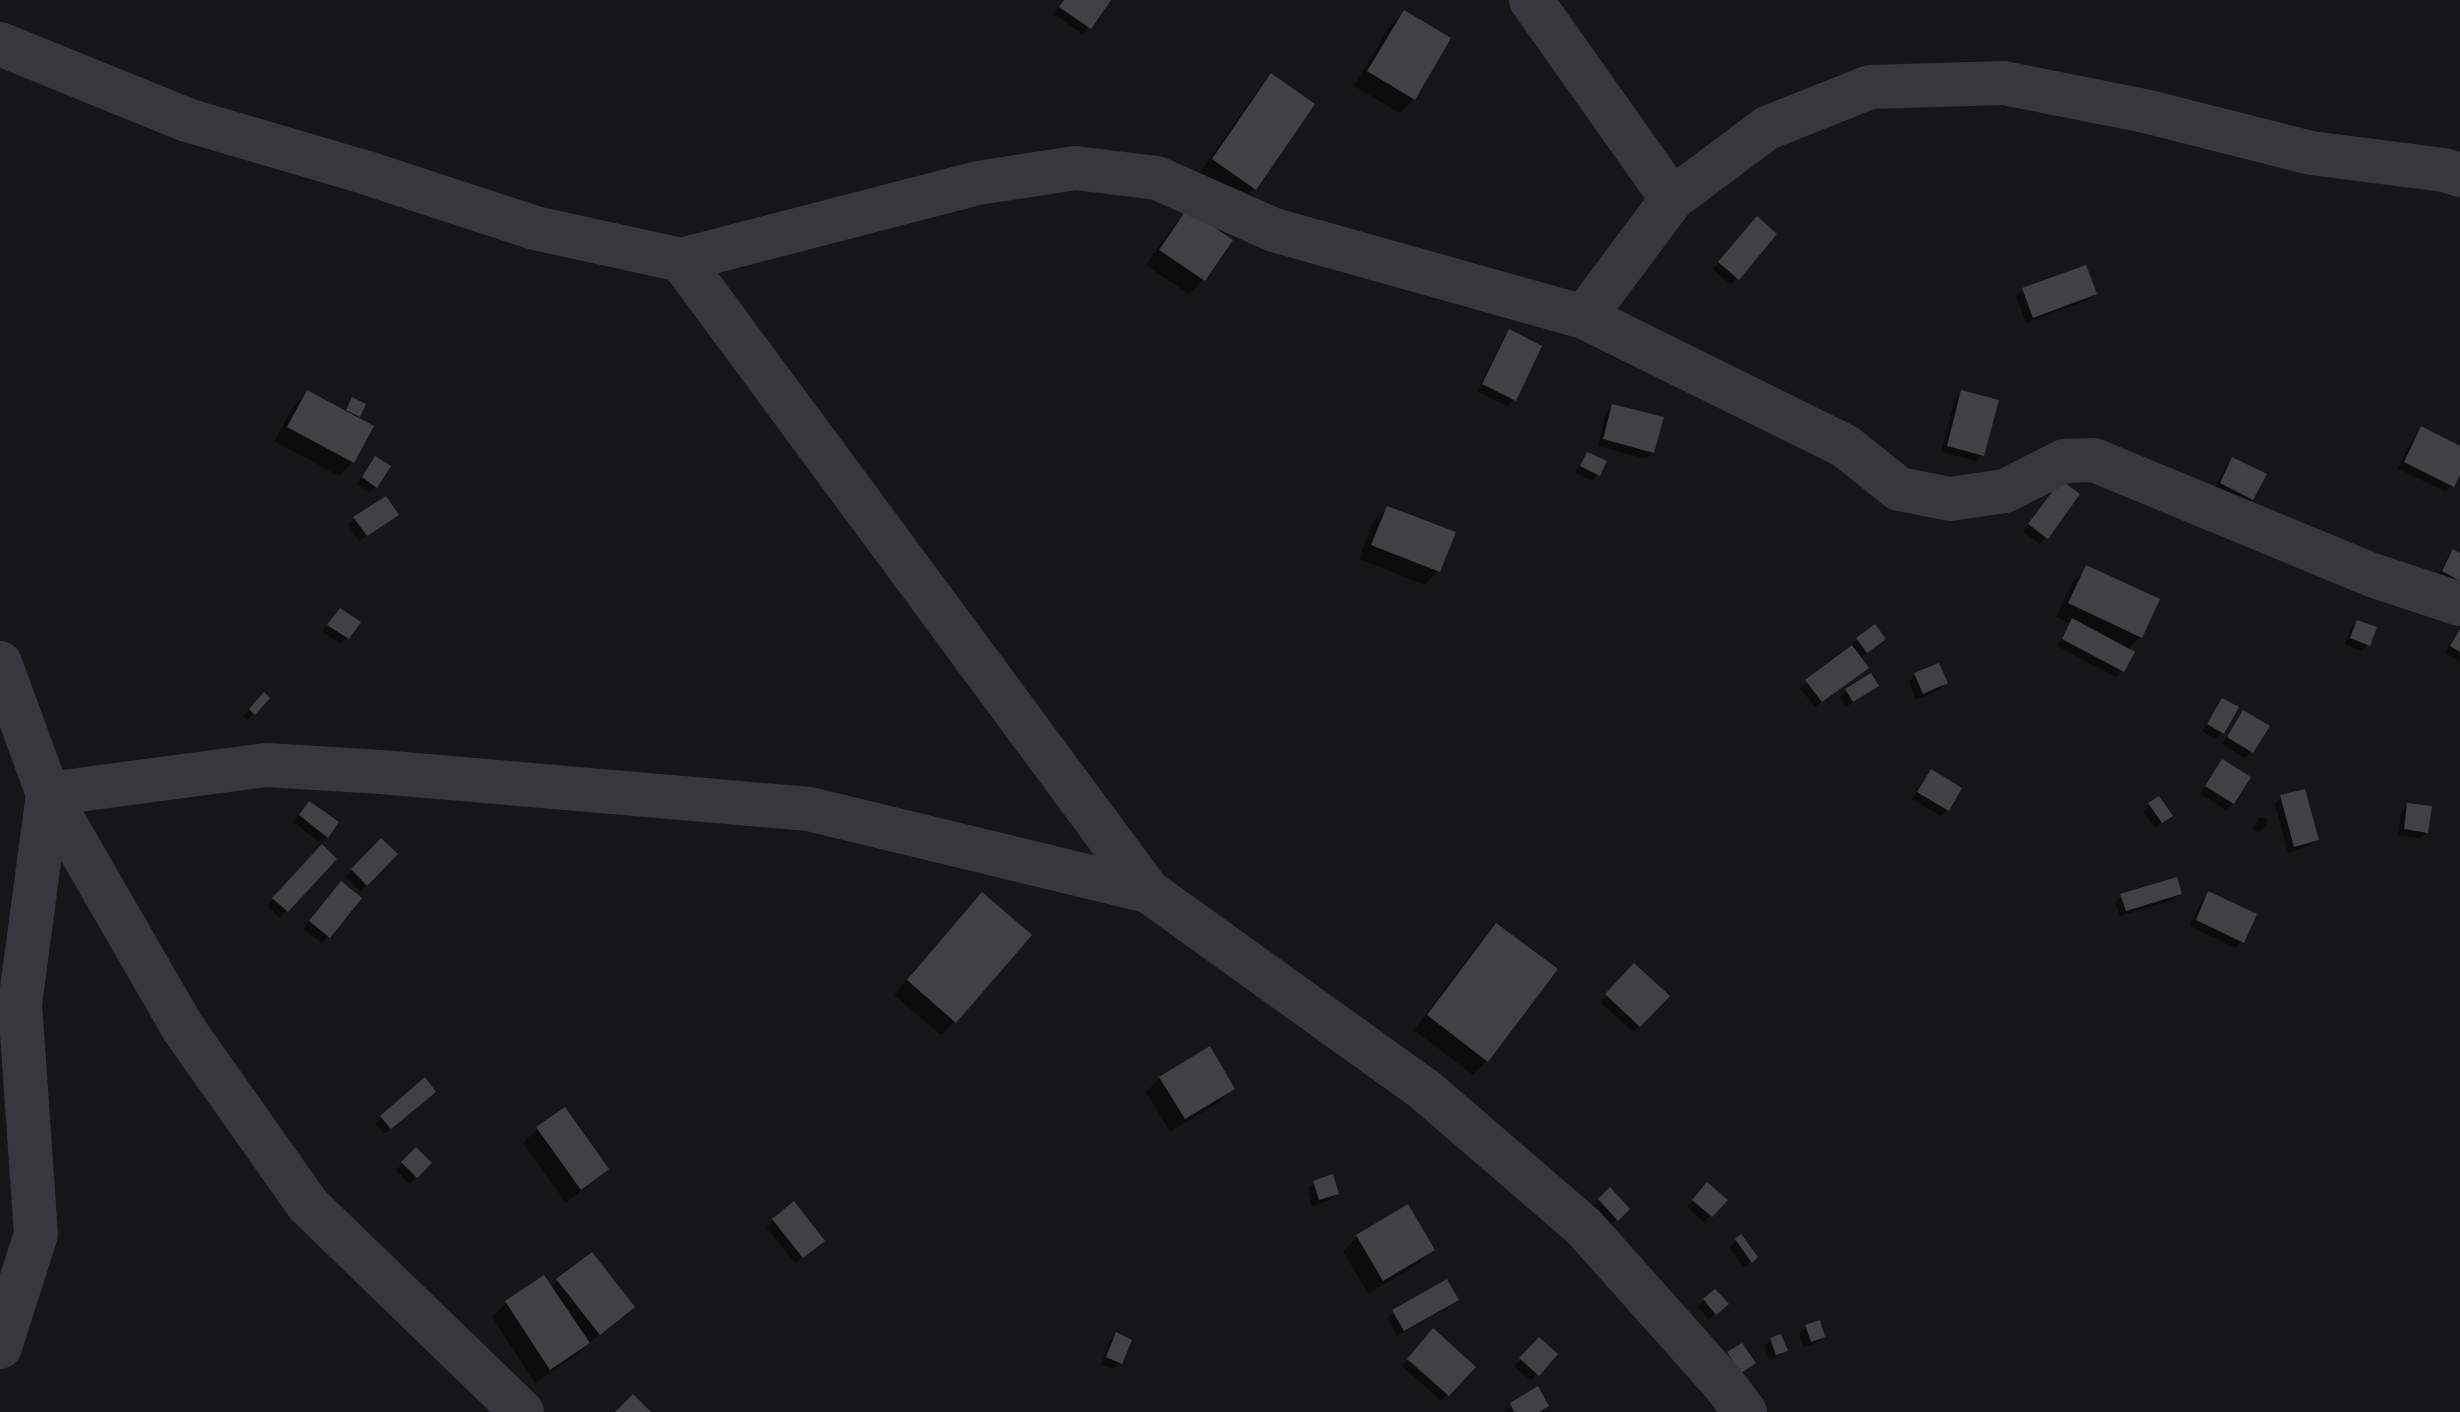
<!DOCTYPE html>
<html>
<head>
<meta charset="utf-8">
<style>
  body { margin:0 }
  canvas { display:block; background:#161618 }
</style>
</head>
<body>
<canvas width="2460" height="1412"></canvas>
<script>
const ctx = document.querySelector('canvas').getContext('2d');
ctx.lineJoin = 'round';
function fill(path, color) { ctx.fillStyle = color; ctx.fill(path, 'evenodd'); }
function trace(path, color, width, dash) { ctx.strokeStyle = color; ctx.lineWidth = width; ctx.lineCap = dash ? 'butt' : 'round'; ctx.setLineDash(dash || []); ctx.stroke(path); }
const shadow = new Path2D(`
  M 1064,0 L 1109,0 L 1083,34 L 1054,14 Z
  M 1404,12 L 1414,99 L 1400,113 L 1354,86 L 1390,26 Z
  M 1272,76 L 1254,188 L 1240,202 L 1199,174 L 1258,90 Z
  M 1187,212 L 1230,241 L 1203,280 L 1189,294 L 1146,265 L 1173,226 Z
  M 1751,225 L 1774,235 L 1731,285 L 1713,269 Z
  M 2023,290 L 2094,294 L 2088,300 L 2026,323 L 2016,296 Z
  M 1509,331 L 1514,399 L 1507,406 L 1477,391 L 1503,338 Z
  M 307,392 L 343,412 L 352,400 L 358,416 L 355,418 L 353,462 L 339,476 L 274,441 L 293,407 Z
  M 1962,392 L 1982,455 L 1976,461 L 1941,452 L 1955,399 Z
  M 1613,406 L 1653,452 L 1646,459 L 1598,446 L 1606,413 Z
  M 2421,429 L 2460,448 L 2460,471 L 2446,492 L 2398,469 L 2415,435 Z
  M 1588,454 L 1598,474 L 1592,481 L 1575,473 Z
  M 375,459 L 376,486 L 369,493 L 357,484 Z
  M 2233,459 L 2251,499 L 2245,505 L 2214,490 L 2226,466 Z
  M 2055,489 L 2046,537 L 2040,544 L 2023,532 Z
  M 1387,508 L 1439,570 L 1425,585 L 1359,559 L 1373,522 Z
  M 396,515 L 359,541 L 348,525 L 355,518 Z
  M 2454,552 L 2460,555 L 2460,590 L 2437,578 L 2447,558 Z
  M 2087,568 L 2140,637 L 2127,650 L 2122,671 L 2116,677 L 2057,646 L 2070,624 L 2056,617 L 2073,582 Z
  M 340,610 L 347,638 L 341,644 L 322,632 Z
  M 2358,622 L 2368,645 L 2361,651 L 2345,644 L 2351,628 Z
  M 2460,627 L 2460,662 L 2445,653 Z
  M 1858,639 L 1877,645 L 1860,658 L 1860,674 L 1815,707 L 1800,688 Z
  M 1916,675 L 1946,683 L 1939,690 L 1916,700 L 1909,681 Z
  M 1877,686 L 1846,707 L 1840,697 L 1846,691 Z
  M 267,698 L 247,720 L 243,717 L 257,701 Z
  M 2222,700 L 2223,732 L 2216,739 L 2202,731 Z
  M 2243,712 L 2251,752 L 2245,758 L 2222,744 Z
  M 2222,761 L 2233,803 L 2226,810 L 2200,794 Z
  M 1931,772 L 1947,810 L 1940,816 L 1912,799 Z
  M 2281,797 L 2317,839 L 2310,846 L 2288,853 L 2275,804 Z
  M 2150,805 L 2170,816 L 2155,828 L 2143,812 Z
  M 2408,805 L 2427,832 L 2420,838 L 2398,835 L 2401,812 Z
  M 303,810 L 327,836 L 320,843 L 294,822 Z
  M 2260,817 L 2268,820 L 2266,825 L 2259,832 L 2252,830 Z
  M 381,840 L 395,854 L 360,891 L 346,877 Z
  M 322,847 L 334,859 L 280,918 L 267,906 Z
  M 334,890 L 359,898 L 322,943 L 303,929 Z
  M 2180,894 L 2173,900 L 2120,916 L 2115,902 L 2122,896 Z
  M 2209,894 L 2242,942 L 2236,948 L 2190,926 L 2202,900 Z
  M 968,909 L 955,1021 L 941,1035 L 894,995 Z
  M 1496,926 L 1487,1060 L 1473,1075 L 1414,1030 L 1482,940 Z
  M 1634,966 L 1667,996 L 1633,1032 L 1600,1002 Z
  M 1160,1078 L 1232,1089 L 1218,1103 L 1170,1132 L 1146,1092 Z
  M 427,1098 L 384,1134 L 375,1124 L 381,1117 Z
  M 565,1110 L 607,1169 L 566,1203 L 523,1143 L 537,1129 Z
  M 416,1150 L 429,1163 L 409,1184 L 396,1170 Z
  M 1314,1183 L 1337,1194 L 1330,1200 L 1312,1206 L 1308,1189 Z
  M 1610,1190 L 1627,1209 L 1610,1226 L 1593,1207 Z
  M 1701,1191 L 1725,1200 L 1704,1222 L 1687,1207 Z
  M 794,1204 L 816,1247 L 795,1263 L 766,1227 Z
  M 1407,1207 L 1432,1250 L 1418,1264 L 1368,1294 L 1343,1251 L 1357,1237 Z
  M 1741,1237 L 1756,1257 L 1744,1268 L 1729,1247 Z
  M 544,1278 L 551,1288 L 558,1280 L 632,1307 L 573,1357 L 535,1383 L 492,1317 L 506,1303 Z
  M 1457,1299 L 1450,1306 L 1397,1336 L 1387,1318 L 1394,1312 Z
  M 1704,1300 L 1726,1304 L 1709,1320 L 1698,1307 Z
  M 1818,1323 L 1823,1336 L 1816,1343 L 1804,1347 L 1799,1334 L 1806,1327 Z
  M 1116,1335 L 1120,1363 L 1113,1369 L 1101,1364 L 1110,1341 Z
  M 1427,1338 L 1474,1367 L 1441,1401 L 1402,1366 Z
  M 1539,1340 L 1555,1355 L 1531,1381 L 1514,1366 Z
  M 1771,1340 L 1785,1351 L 1770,1361 L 1764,1346 Z
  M 1537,1389 L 1547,1406 L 1540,1412 L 1504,1412 Z`);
const building = new Path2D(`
  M 1064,0 L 1111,0 L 1091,29 L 1059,7 Z
  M 1404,10 L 1451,38 L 1415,100 L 1367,71 Z
  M 1271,73 L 1315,104 L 1256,190 L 1212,159 Z
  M 1187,209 L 1233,240 L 1205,281 L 1159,250 Z
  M 1757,216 L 1777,234 L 1739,280 L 1718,262 Z
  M 2086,265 L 2097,294 L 2033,318 L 2022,288 Z
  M 1509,329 L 1542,346 L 1516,401 L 1482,384 Z
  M 307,390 L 374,426 L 354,463 L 287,427 Z
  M 1961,390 L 1999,400 L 1984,456 L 1947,446 Z
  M 352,397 L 366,404 L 360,417 L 346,410 Z
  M 1612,404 L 1664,417 L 1654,453 L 1603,439 Z
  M 2421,426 L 2460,446 L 2460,475 L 2454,487 L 2404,462 Z
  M 1587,452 L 1607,461 L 1600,476 L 1580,466 Z
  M 375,456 L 391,466 L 377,488 L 362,477 Z
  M 2232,457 L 2267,474 L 2253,500 L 2220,483 Z
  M 2061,480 L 2080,494 L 2048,539 L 2028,524 Z
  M 386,496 L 399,515 L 367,536 L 353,517 Z
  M 1387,506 L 1456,532 L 1440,572 L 1371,545 Z
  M 2453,549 L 2460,553 L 2460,581 L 2442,571 Z
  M 2086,565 L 2160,599 L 2142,638 L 2068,603 Z
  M 340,608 L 361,622 L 349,639 L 327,625 Z
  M 2072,618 L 2135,652 L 2124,672 L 2062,639 Z
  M 2357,620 L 2377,627 L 2370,646 L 2350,638 Z
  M 1875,624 L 1886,639 L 1867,653 L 1856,638 Z
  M 2460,629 L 2460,652 L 2450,646 Z
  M 1852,645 L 1869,668 L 1822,702 L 1805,680 Z
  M 1939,663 L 1948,683 L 1923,694 L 1914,673 Z
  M 1871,673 L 1879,686 L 1853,702 L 1845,689 Z
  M 264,692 L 270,698 L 255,715 L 249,709 Z
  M 2222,698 L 2239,707 L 2224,734 L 2207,724 Z
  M 2243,710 L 2270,726 L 2253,753 L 2227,737 Z
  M 2222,759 L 2251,777 L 2234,804 L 2205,786 Z
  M 1931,769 L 1962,788 L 1949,811 L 1917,792 Z
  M 2305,789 L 2319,840 L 2294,847 L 2280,795 Z
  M 2159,796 L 2173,816 L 2162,823 L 2148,803 Z
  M 309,801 L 339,822 L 328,838 L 299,815 Z
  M 2407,803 L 2432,806 L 2428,833 L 2404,829 Z
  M 381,838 L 398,854 L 367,886 L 351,869 Z
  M 322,844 L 337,859 L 288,912 L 272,898 Z
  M 2177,877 L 2182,894 L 2126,911 L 2120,894 Z
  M 341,881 L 362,898 L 330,938 L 309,921 Z
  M 2208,891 L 2257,914 L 2244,943 L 2196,920 Z
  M 982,892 L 1032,935 L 956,1023 L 907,980 Z
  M 1496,923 L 1558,969 L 1488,1062 L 1427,1015 Z
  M 1634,963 L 1670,996 L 1640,1027 L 1605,994 Z
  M 1210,1046 L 1235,1089 L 1185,1119 L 1159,1077 Z
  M 425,1077 L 436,1092 L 391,1129 L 380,1116 Z
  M 565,1107 L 609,1169 L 581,1190 L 536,1127 Z
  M 416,1147 L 432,1163 L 417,1178 L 401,1162 Z
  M 1333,1174 L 1339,1194 L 1319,1200 L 1313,1181 Z
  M 1707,1182 L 1728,1200 L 1712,1217 L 1692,1200 Z
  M 1610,1187 L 1630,1209 L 1618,1221 L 1598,1199 Z
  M 794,1201 L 825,1241 L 803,1258 L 772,1219 Z
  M 1408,1204 L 1435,1250 L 1383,1281 L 1356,1235 Z
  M 1741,1234 L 1758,1257 L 1752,1263 L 1735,1239 Z
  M 592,1252 L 635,1307 L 600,1335 L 556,1279 Z
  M 544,1275 L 590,1343 L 550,1370 L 505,1301 Z
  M 1447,1279 L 1459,1300 L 1404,1331 L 1392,1310 Z
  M 1715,1289 L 1729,1304 L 1716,1315 L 1703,1299 Z
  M 1820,1320 L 1825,1337 L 1811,1342 L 1805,1325 Z
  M 1433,1328 L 1476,1367 L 1449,1396 L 1407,1359 Z
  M 1116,1332 L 1132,1340 L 1122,1364 L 1106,1357 Z
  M 1781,1334 L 1788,1351 L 1776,1355 L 1770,1338 Z
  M 1539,1337 L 1558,1354 L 1539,1376 L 1519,1358 Z
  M 1742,1343 L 1756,1363 L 1741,1373 L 1727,1352 Z
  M 1538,1386 L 1549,1406 L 1539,1412 L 1514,1412 L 1510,1403 Z
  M 633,1394 L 651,1412 L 615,1412 Z`);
const minor = new Path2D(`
  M 1531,0 L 1672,199
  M 0,44 L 187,120 L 364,172 L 535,228 L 681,260 L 978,183 L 1075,168 L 1157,178 L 1274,230 L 1584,317 L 1845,446 L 1899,489 L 1950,499 L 2005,491 L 2064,461 L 2094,460 L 2372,575 L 2460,604
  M 681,260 L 1148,891
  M 1584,317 L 1672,199 L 1767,128 L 1870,87 L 2004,83 L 2145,111 L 2311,153 L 2444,170 L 2460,175
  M 0,663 L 48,794 L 183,1028 L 308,1205 L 522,1412
  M 0,1347 L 36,1234 L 20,1004 L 48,794 L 266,765 L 381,772 L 809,809 L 1148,891 L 1425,1090 L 1584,1227 L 1723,1383 L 1745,1412`);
fill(shadow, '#0007');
fill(building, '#404145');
trace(minor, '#37383d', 44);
</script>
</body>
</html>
